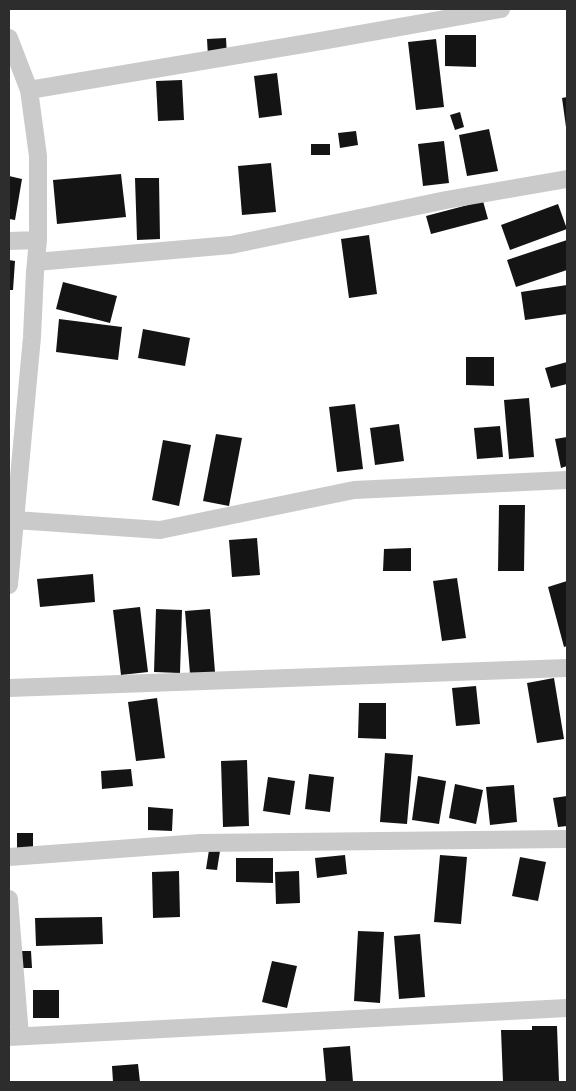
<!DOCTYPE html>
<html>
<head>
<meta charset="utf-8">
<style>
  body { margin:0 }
  #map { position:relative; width:576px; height:1091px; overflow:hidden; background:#fff; font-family:Inter,sans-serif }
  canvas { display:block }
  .frame { position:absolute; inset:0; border:10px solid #2d2d2d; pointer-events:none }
</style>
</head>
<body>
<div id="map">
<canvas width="576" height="1091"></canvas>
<div class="frame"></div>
</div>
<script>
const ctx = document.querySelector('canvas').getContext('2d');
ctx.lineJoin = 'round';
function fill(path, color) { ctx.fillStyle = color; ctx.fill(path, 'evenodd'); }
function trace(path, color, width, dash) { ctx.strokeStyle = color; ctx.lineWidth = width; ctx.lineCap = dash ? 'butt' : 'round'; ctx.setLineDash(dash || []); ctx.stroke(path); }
const building = new Path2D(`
  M 445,35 L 476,35 L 476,67 L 445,66 Z
  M 226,38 L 227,56 L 208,57 L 207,39 Z
  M 436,39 L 444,107 L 416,110 L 408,42 Z
  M 277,73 L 282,115 L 259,118 L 254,76 Z
  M 182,80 L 184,120 L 158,121 L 156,81 Z
  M 567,97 L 567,127 L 566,127 L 562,98 Z
  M 460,112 L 464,127 L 455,130 L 450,115 Z
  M 489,129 L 498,171 L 467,176 L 459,135 Z
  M 356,131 L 358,145 L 340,148 L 338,133 Z
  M 444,141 L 449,183 L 423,186 L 418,144 Z
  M 311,144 L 330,144 L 330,155 L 311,155 Z
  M 271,163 L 276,212 L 242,215 L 238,166 Z
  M 121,174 L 126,217 L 57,224 L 53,180 Z
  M 9,176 L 22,179 L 15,220 L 9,219 Z
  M 135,178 L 159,178 L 160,239 L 137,240 Z
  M 483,201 L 488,219 L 431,234 L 426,216 Z
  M 558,204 L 567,229 L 510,250 L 501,225 Z
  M 369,235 L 377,294 L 349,298 L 341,239 Z
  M 567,240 L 567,270 L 516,287 L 507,260 Z
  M 9,260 L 15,261 L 13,290 L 9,290 Z
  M 63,282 L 117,296 L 110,323 L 56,309 Z
  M 567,285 L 567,314 L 525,320 L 521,292 Z
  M 59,319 L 122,327 L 118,360 L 56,352 Z
  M 143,329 L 190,338 L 185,366 L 138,358 Z
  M 466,357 L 494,357 L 494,386 L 466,385 Z
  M 567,362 L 567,384 L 551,388 L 545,368 Z
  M 529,398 L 534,457 L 509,459 L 504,400 Z
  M 355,404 L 363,469 L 337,472 L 329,407 Z
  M 399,424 L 404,461 L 375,465 L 370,428 Z
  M 500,426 L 503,457 L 477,459 L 474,428 Z
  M 216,434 L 242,438 L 229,506 L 203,501 Z
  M 567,437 L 567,466 L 561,468 L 555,439 Z
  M 163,440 L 191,445 L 179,506 L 152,500 Z
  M 499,505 L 525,505 L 524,571 L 498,571 Z
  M 257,538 L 260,575 L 232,577 L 229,540 Z
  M 411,548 L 411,571 L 383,571 L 384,549 Z
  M 93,574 L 95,602 L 40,607 L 37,579 Z
  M 457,578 L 466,638 L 442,641 L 433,581 Z
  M 567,581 L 567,646 L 564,647 L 548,587 Z
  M 140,607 L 148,672 L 121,675 L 113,610 Z
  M 156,609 L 182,610 L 180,673 L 154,672 Z
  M 210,609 L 215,672 L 190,674 L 185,611 Z
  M 554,678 L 564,739 L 537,743 L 527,683 Z
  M 476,686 L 480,724 L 456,726 L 452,688 Z
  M 157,698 L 165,758 L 136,761 L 128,702 Z
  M 359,703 L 386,703 L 386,739 L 358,738 Z
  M 385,753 L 413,755 L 407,824 L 380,822 Z
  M 247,760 L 249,826 L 223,827 L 221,761 Z
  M 131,769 L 133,786 L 102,789 L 101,771 Z
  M 309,774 L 334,777 L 330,812 L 305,809 Z
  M 418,776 L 446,781 L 439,824 L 412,820 Z
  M 268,777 L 295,781 L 290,815 L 263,811 Z
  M 455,784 L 483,790 L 476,824 L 449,818 Z
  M 514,785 L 517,822 L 490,825 L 486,787 Z
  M 567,796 L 567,826 L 558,827 L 553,798 Z
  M 148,807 L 173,809 L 172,831 L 148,830 Z
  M 17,833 L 33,833 L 33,852 L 17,852 Z
  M 209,850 L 220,851 L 217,870 L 206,869 Z
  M 345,855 L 347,874 L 317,878 L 315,858 Z
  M 440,855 L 467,857 L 461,924 L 434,922 Z
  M 520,857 L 546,862 L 538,901 L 512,896 Z
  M 236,858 L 273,858 L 273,883 L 236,882 Z
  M 179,871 L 180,917 L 153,918 L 152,872 Z
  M 299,871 L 300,903 L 276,904 L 275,872 Z
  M 102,917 L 103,944 L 36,946 L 35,918 Z
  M 358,931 L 384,932 L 380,1003 L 354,1001 Z
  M 420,934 L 425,997 L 399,999 L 394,936 Z
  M 19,951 L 31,951 L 32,968 L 19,968 Z
  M 272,961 L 297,966 L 287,1008 L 262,1002 Z
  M 33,990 L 59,990 L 59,1018 L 33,1018 Z
  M 532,1026 L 557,1026 L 559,1082 L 503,1082 L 501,1030 L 532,1030 Z
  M 350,1046 L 353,1082 L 326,1082 L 323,1048 Z
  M 138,1064 L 140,1082 L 113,1082 L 112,1066 Z`);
const minor = new Path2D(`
  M 9,38 L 29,90 L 321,41 L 501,9
  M 9,241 L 38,240
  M 36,262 L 231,245 L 446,200 L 567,179
  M 15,520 L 160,530 L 354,490 L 567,480
  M 9,585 L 32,337 L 35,272 L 38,240 L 38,156 L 29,90
  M 9,688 L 567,668
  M 9,857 L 200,843 L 567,839
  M 9,899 L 20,1036
  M 9,1037 L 567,1008`);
fill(building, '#141414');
trace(minor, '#cacaca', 18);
</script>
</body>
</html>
